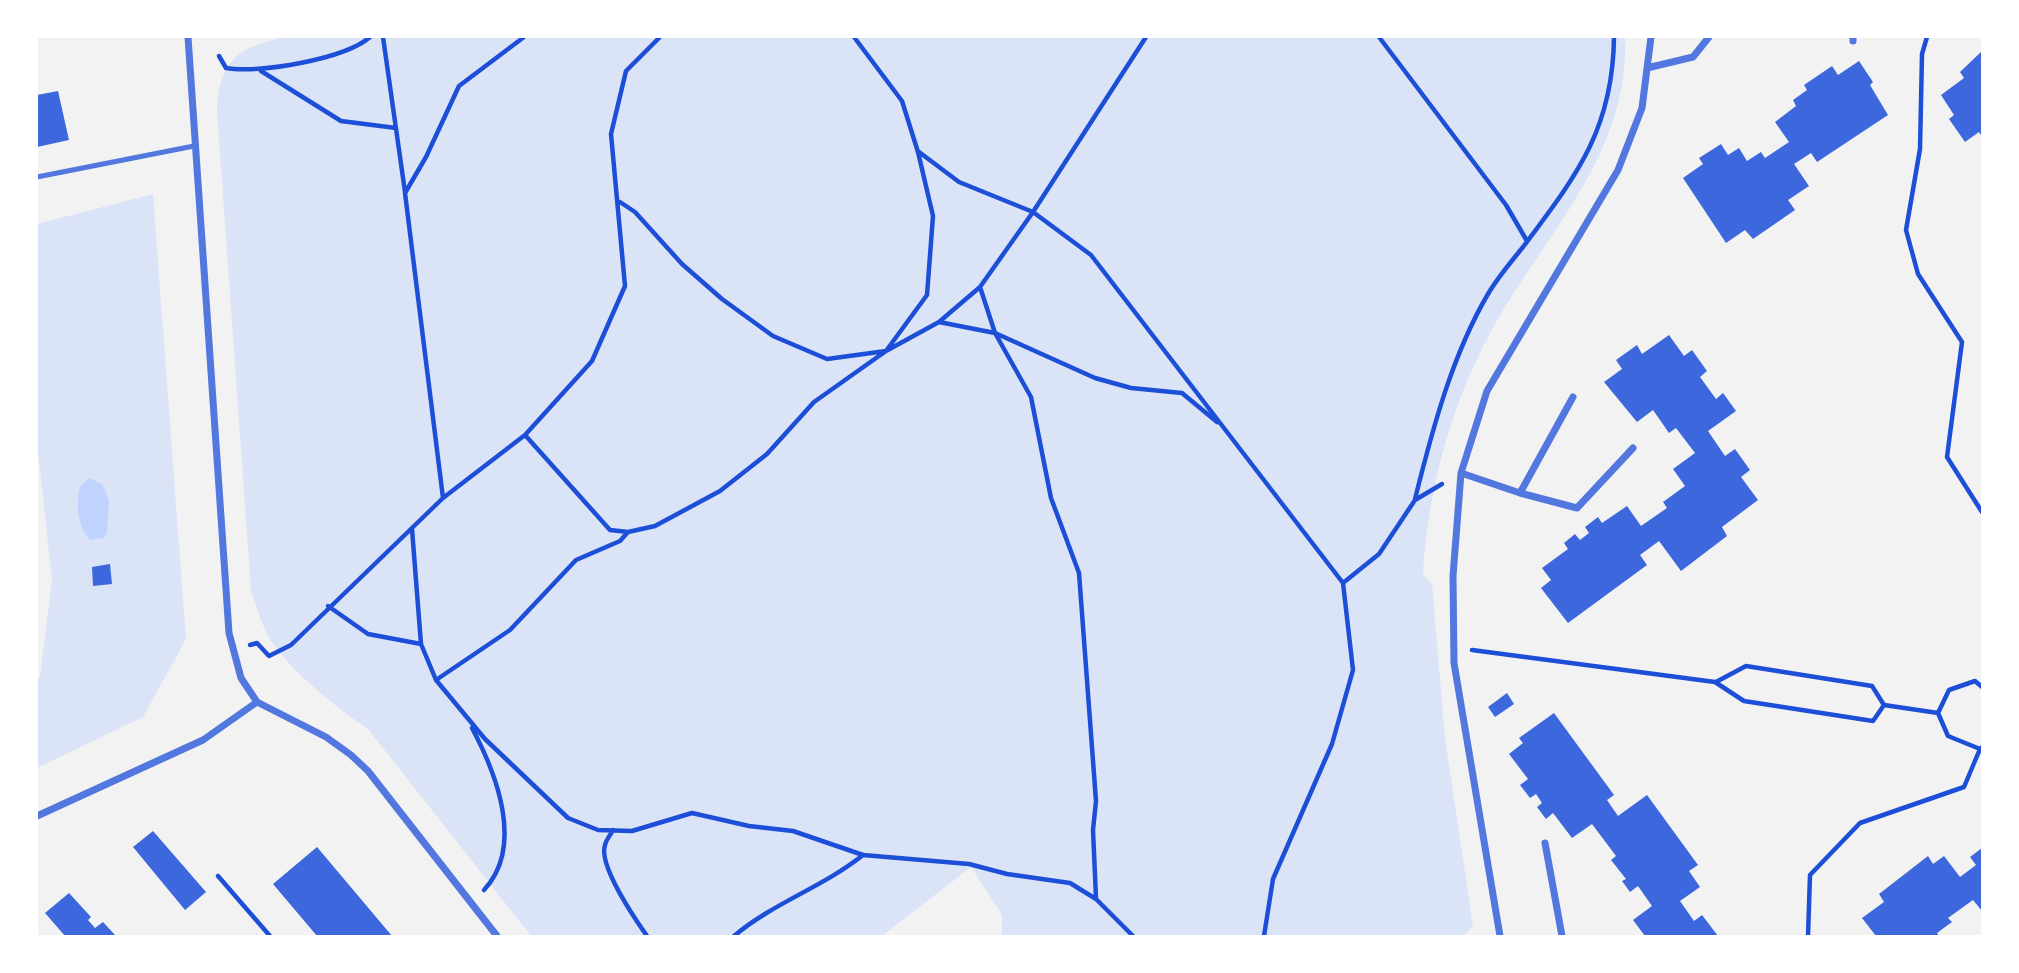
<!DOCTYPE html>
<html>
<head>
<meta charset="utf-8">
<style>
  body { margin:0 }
  #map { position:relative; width:2019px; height:973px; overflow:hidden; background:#f2f2f2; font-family:"Fira Sans Condensed",sans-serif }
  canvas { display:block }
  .frame { position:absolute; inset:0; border:38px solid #fff; pointer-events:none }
</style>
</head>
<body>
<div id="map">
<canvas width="2019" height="973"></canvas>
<div class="frame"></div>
</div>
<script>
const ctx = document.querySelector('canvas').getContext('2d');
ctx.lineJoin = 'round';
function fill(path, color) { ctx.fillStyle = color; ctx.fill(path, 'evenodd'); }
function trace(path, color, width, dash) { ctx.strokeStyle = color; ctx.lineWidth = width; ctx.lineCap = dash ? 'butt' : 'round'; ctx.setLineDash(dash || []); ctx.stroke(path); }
const green = new Path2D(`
  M 284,37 L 1625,37 C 1630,147 1552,228 1499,317 C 1454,394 1428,485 1423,574 L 1432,584 L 1445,738 L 1473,926 L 1464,936 L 1002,936 L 1002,915 L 971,867 L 882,936 L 531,936 L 368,729 C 336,708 283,665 266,632 C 260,619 256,604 251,591 L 217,110 C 220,60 237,48 284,37 Z
  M 153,194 L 186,639 L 143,717 L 37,768 L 37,680 L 40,677 L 52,580 L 37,444 L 37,224 Z`);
const water = new Path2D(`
  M 89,478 L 102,484 L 109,500 L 107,533 L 104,538 L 90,540 C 77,526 76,505 80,487 Z`);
const building = new Path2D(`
  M 1982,51 L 1982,137 L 1979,132 L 1965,142 L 1949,119 L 1954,115 L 1941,95 L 1964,78 L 1960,72 Z
  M 1859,61 L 1873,82 L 1870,85 L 1888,115 L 1817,162 L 1811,153 L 1794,164 L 1809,186 L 1788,200 L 1795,210 L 1753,239 L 1745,230 L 1726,243 L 1683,178 L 1703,164 L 1699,158 L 1721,144 L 1728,155 L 1739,148 L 1747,161 L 1761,152 L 1765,158 L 1789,142 L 1775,122 L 1796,106 L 1793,100 L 1807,90 L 1804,85 L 1832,66 L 1838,75 Z
  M 58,91 L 69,140 L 37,147 L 37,95 Z
  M 1669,335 L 1684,356 L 1692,350 L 1707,371 L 1700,377 L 1716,399 L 1723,393 L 1736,411 L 1708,431 L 1725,456 L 1735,449 L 1750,470 L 1741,477 L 1758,500 L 1722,527 L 1727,536 L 1681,571 L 1659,541 L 1640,555 L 1647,565 L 1568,623 L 1541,588 L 1551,580 L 1542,568 L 1568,549 L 1564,543 L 1575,534 L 1580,540 L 1589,533 L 1585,527 L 1598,517 L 1602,523 L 1627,506 L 1641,526 L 1667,508 L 1663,502 L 1685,486 L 1673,469 L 1695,453 L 1676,428 L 1669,433 L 1653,410 L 1637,422 L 1604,382 L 1622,369 L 1616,360 L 1637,345 L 1642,354 Z
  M 110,564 L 112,584 L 93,586 L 92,567 Z
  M 1507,693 L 1514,704 L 1495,717 L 1488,707 Z
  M 1554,713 L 1614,795 L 1607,800 L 1618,816 L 1647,795 L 1698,865 L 1689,871 L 1700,887 L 1680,901 L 1694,921 L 1702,915 L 1718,936 L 1645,936 L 1633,920 L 1652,906 L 1638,886 L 1630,892 L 1622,881 L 1626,879 L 1611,860 L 1616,856 L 1592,824 L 1572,838 L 1553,813 L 1546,819 L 1537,807 L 1542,803 L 1536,794 L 1530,798 L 1520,785 L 1528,779 L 1509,754 L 1523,743 L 1519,738 Z
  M 153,831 L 206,892 L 185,910 L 133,847 Z
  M 317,847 L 392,936 L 317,936 L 273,884 Z
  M 1982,848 L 1982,911 L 1973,900 L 1948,918 L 1952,922 L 1937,933 L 1939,936 L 1876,936 L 1862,918 L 1884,902 L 1879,894 L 1928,856 L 1933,864 L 1944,856 L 1960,877 L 1976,865 L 1970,857 Z
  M 69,893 L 91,917 L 88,920 L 95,928 L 103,922 L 116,936 L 65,936 L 45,913 Z`);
const path = new Path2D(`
  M 383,37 L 405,192
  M 1379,37 L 1506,205 L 1527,241
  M 1927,37 L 1922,54 L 1920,149 L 1906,230 L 1918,274 L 1962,342 L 1947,457 L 1982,512
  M 219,56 L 226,68 C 258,74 345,59 370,37
  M 261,71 L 341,121 L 396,128
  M 919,152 L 959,182 L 1033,212 L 1091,255 L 1343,583 L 1379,554 L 1415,500 L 1442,484
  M 620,202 L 635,212 L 682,264 L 722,299 L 773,336 L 827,359 L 886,351 L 939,322 L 980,287 L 1033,212 L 1146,37
  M 980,287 L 995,333 L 1031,397 L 1051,498 L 1079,573 L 1096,801 L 1093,830 L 1096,898
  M 939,322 L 995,333 L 1095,378 L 1131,388 L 1182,393 L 1217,422
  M 525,435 L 610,530 L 628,532
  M 443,498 L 405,193 L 426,157 L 459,86 L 524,37
  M 1415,499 C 1432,431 1452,355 1488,294 C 1498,277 1511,262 1523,247 C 1576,176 1613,130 1614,37
  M 412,529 L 421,644 L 436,680 L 485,739 L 568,818 L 598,830 L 632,831 L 692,813 L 749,826 L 793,831 L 863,855 L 969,864 L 1007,874 L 1070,883 L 1096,899 L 1133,936
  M 328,606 L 368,634 L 421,644
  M 250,645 L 257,643 L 269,656 L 291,645 L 443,498 L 525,435 L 592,361 L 625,286 L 611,134 L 626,71 L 660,37
  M 1472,650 L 1715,682 L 1744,701 L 1873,721 L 1884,705 L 1938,713
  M 436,680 L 510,630 L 576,560 L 620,541 L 628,532 L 655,526 L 720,491 L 767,454 L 814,402 L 886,351 L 927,295 L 933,216 L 918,152 L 902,101 L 854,37
  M 1716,682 L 1746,666 L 1872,686 L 1884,705
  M 1982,687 L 1975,681 L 1949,690 L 1938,713 L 1948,736 L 1980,749 L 1982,747
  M 472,728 C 496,773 525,846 484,890
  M 613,830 C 611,834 606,840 605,845 C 598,865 635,919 647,936
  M 218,876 L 270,936
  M 734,936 C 773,903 823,887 863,855
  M 1264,936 L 1273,879 L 1332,744 L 1353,670 L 1343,583
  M 1808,936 L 1810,875 L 1860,823 L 1964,787 L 1980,749`);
const service = new Path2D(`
  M 37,177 L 194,146`);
const minor = new Path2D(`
  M 188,37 L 229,633 L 241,678 L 257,702 L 326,737 L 351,755 L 368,771 L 497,936
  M 1853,41 L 1853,37
  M 1647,68 L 1693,57 L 1709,37
  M 1461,473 L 1520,493 L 1573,397
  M 1520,493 L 1577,508 L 1633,448
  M 37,816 L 203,740 L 257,702
  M 1545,843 L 1562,936
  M 1500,936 L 1454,663 L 1453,576 L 1461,473 L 1487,391 L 1618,170 L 1642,108 L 1651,37`);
fill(green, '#dbe4f7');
fill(water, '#bfd3fe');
fill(building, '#3d67dc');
trace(path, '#1d4ed8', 4.5);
trace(service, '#5277de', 5);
trace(minor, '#5277de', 7);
</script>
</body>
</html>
